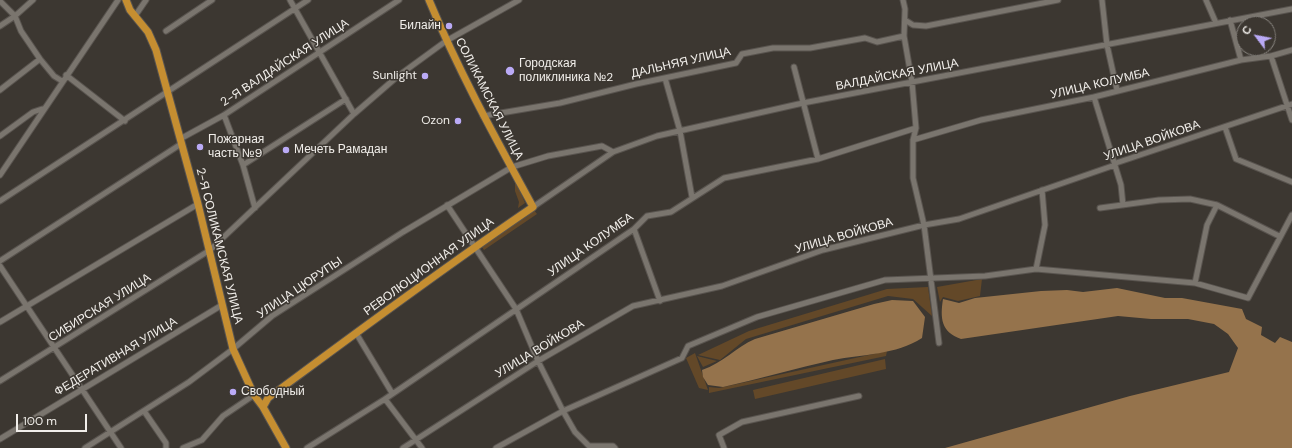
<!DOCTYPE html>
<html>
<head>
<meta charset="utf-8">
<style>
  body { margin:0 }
  #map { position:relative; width:1292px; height:448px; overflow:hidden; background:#3c3731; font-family:"DM Sans",sans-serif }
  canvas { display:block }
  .north { position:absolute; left:1236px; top:16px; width:40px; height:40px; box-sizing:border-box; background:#3c3731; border:1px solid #84807b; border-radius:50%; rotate:302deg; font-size:11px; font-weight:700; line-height:16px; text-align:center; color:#f1eeea }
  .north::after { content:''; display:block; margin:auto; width:14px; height:18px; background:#baaaf6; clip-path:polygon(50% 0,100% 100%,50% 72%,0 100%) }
  .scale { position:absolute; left:16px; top:414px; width:71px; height:18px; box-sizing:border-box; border:2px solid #f1eeea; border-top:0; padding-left:5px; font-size:12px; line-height:14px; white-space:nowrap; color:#f1eeea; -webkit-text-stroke:3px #3c3731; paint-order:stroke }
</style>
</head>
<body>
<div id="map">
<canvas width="1292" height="448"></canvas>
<div class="north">С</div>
<div class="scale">100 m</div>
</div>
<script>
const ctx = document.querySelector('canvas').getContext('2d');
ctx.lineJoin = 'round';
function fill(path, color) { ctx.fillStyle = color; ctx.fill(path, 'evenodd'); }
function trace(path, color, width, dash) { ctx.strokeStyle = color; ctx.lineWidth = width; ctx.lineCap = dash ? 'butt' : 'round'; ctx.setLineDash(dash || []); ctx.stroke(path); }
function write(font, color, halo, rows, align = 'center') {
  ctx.font = font + ' "DM Sans",sans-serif'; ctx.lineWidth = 3; ctx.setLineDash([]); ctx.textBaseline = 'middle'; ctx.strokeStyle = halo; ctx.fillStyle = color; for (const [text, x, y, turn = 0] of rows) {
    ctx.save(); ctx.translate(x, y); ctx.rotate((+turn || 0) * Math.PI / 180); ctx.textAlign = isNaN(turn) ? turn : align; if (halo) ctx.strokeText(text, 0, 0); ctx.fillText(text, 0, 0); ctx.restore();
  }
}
const green = new Path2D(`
  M 515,179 L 525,203 L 518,208 L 519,202 L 515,191 Z
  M 534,210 L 537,214 L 484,250 L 482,247 Z
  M 982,279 L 980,296 L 958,301 L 943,297 L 940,302 L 937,287 Z
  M 928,287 L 932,316 L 913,299 L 888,296 L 746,339 L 720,360 L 698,355 L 749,331 L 887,289 Z
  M 887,351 L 886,356 L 709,393 L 709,387 L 719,388 Z
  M 695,353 L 708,390 L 699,388 L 686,358 Z
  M 697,356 L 717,361 L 703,367 Z
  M 885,359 L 886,369 L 755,399 L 753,390 Z`);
const water = new Path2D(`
  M 1117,288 L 1165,298 L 1182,298 L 1242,309 L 1246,319 L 1262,327 L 1261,335 L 1275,343 L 1280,337 L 1292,342 L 1292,448 L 945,448 L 1130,396 L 1229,372 L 1238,348 L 1228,334 L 1214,324 L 1188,319 L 1151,319 L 1118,316 L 961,339 C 941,332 940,318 943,299 L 959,303 L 975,298 L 1041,291 L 1067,290 L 1083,292 Z
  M 892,300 L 913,301 L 925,317 L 922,338 C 896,355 863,354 833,360 C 796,368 760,379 723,387 L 708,385 L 703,377 L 702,370 C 723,363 736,347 755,339 L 874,304 Z`);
const minor = new Path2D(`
  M 290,0 L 354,114
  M 903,0 L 905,9 L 904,36 L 912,82 L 916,128 L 913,140 L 913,178 L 924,225 L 939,343
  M 1102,0 L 1107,45 L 1117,90
  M 1206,0 L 1216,23
  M 0,1 L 15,16 L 21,31 L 40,59 L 54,76 L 62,81
  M 135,16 L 146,0
  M 905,20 L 913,25 L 926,26 L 1058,0
  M 1230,20 L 1241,60
  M 0,26 L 15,16 L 33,0
  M 166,31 L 212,0
  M 1271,56 L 1292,120
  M 794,67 L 818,159
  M 66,75 L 125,121
  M 665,78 L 680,131 L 692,197
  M 0,90 L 40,59
  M 1094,97 L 1121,185 L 1123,205
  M 224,115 L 243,165 L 255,208
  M 483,116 L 560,103 L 636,84 L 736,63 L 742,54 L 773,48 L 810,48 L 865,38 L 877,42 L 904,36
  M 1225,127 L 1236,159 L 1292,182
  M 0,136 L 33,112 L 42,109
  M 180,139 L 224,115 L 399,0
  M 913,140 L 981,120 L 1094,97 L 1241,60 L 1271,56 L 1292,50
  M 243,165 L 346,99
  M 0,175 L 118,0
  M 0,201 L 308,0
  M 447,205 L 516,309 L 538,361 L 563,411 L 575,432 L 589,446 L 613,446 L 615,448
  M 533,207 L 613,152
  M 1100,208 L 1159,200 L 1190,199 L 1217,205 L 1279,236
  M 634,229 L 660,301
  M 0,261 L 181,144
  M 0,266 L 121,448
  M 1036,269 L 1045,225 L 1042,190
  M 1195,283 L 1207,225 L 1217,205
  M 0,322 L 198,204
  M 356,333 L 392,393
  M 0,381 L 210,250 L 354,114 L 398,76 L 446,41 L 519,0
  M 385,399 L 422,448
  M 144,411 L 166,443 L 166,448
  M 0,439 L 222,305
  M 85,448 L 189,382 L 233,349 L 272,316 L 403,232 L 512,167 L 548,156 L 602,146 L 613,152 L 657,136 L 803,103 L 1292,9
  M 183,448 L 202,440 L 223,416 L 254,395
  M 307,448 L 385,399 L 634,229 L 647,216 L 671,212 L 724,178 L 818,159 L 916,128
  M 403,448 L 538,361 L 633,306 L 722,286 L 823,250 L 924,225 L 959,219 L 1115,165 L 1116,163 L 1292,104
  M 496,448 L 563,411 L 682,358 L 688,346 L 757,317 L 885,280 L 985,276 L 1036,269 L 1195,283 L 1248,298 L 1292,215
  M 724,448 L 719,435 L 742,422 L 859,396`);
const major = new Path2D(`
  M 126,0 L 130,10 L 148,32 L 156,50 L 198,204 L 233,349 L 254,395 L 263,407 L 286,448
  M 263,407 L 268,398 C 356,333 443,268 533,207 C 496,139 459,72 429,0`);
const markers = [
  [449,26,4,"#baaaf6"],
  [510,71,5,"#baaaf6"],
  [425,76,4,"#baaaf6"],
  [458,121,4,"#baaaf6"],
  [200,147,4,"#baaaf6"],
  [286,150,4,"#baaaf6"],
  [233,392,4,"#baaaf6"]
];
const poiNames = [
  ["Билайн",441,26,"right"],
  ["Городская",519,64],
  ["поликлиника №2",519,78],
  ["Sunlight",417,76,"right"],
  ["Ozon",450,121,"right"],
  ["Пожарная",208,140],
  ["часть №9",208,154],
  ["Мечеть Рамадан",294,150],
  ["Свободный",241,392]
];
const streetNames = [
  ["2-Я ВАЛДАЙСКАЯ УЛИЦА",285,63,-33],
  ["ДАЛЬНЯЯ УЛИЦА",681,63,-13],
  ["ВАЛДАЙСКАЯ УЛИЦА",897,75,-11],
  ["УЛИЦА КОЛУМБА",1100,84,-13],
  ["СОЛИКАМСКАЯ УЛИЦА",489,99,63],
  ["УЛИЦА ВОЙКОВА",1152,141,-19],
  ["УЛИЦА ВОЙКОВА",844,236,-16],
  ["УЛИЦА КОЛУМБА",591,245,-35],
  ["2-Я СОЛИКАМСКАЯ УЛИЦА",219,246,76],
  ["РЕВОЛЮЦИОННАЯ УЛИЦА",429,267,-36],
  ["УЛИЦА ЦЮРУПЫ",300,288,-34],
  ["СИБИРСКАЯ УЛИЦА",100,308,-32],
  ["УЛИЦА ВОЙКОВА",540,349,-31],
  ["ФЕДЕРАТИВНАЯ УЛИЦА",116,357,-31]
];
fill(green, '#634828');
fill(water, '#95734c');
trace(minor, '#59544f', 7);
trace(major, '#59544f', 9);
trace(minor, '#7a756e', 5);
trace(major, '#c58e31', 7);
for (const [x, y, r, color] of markers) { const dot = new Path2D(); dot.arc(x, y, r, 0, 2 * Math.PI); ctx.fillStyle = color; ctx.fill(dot); trace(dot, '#3c3731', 1.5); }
write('12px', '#f1eeea', '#3c3731', poiNames, 'left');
write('12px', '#f1eeea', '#3c3731', streetNames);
</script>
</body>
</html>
